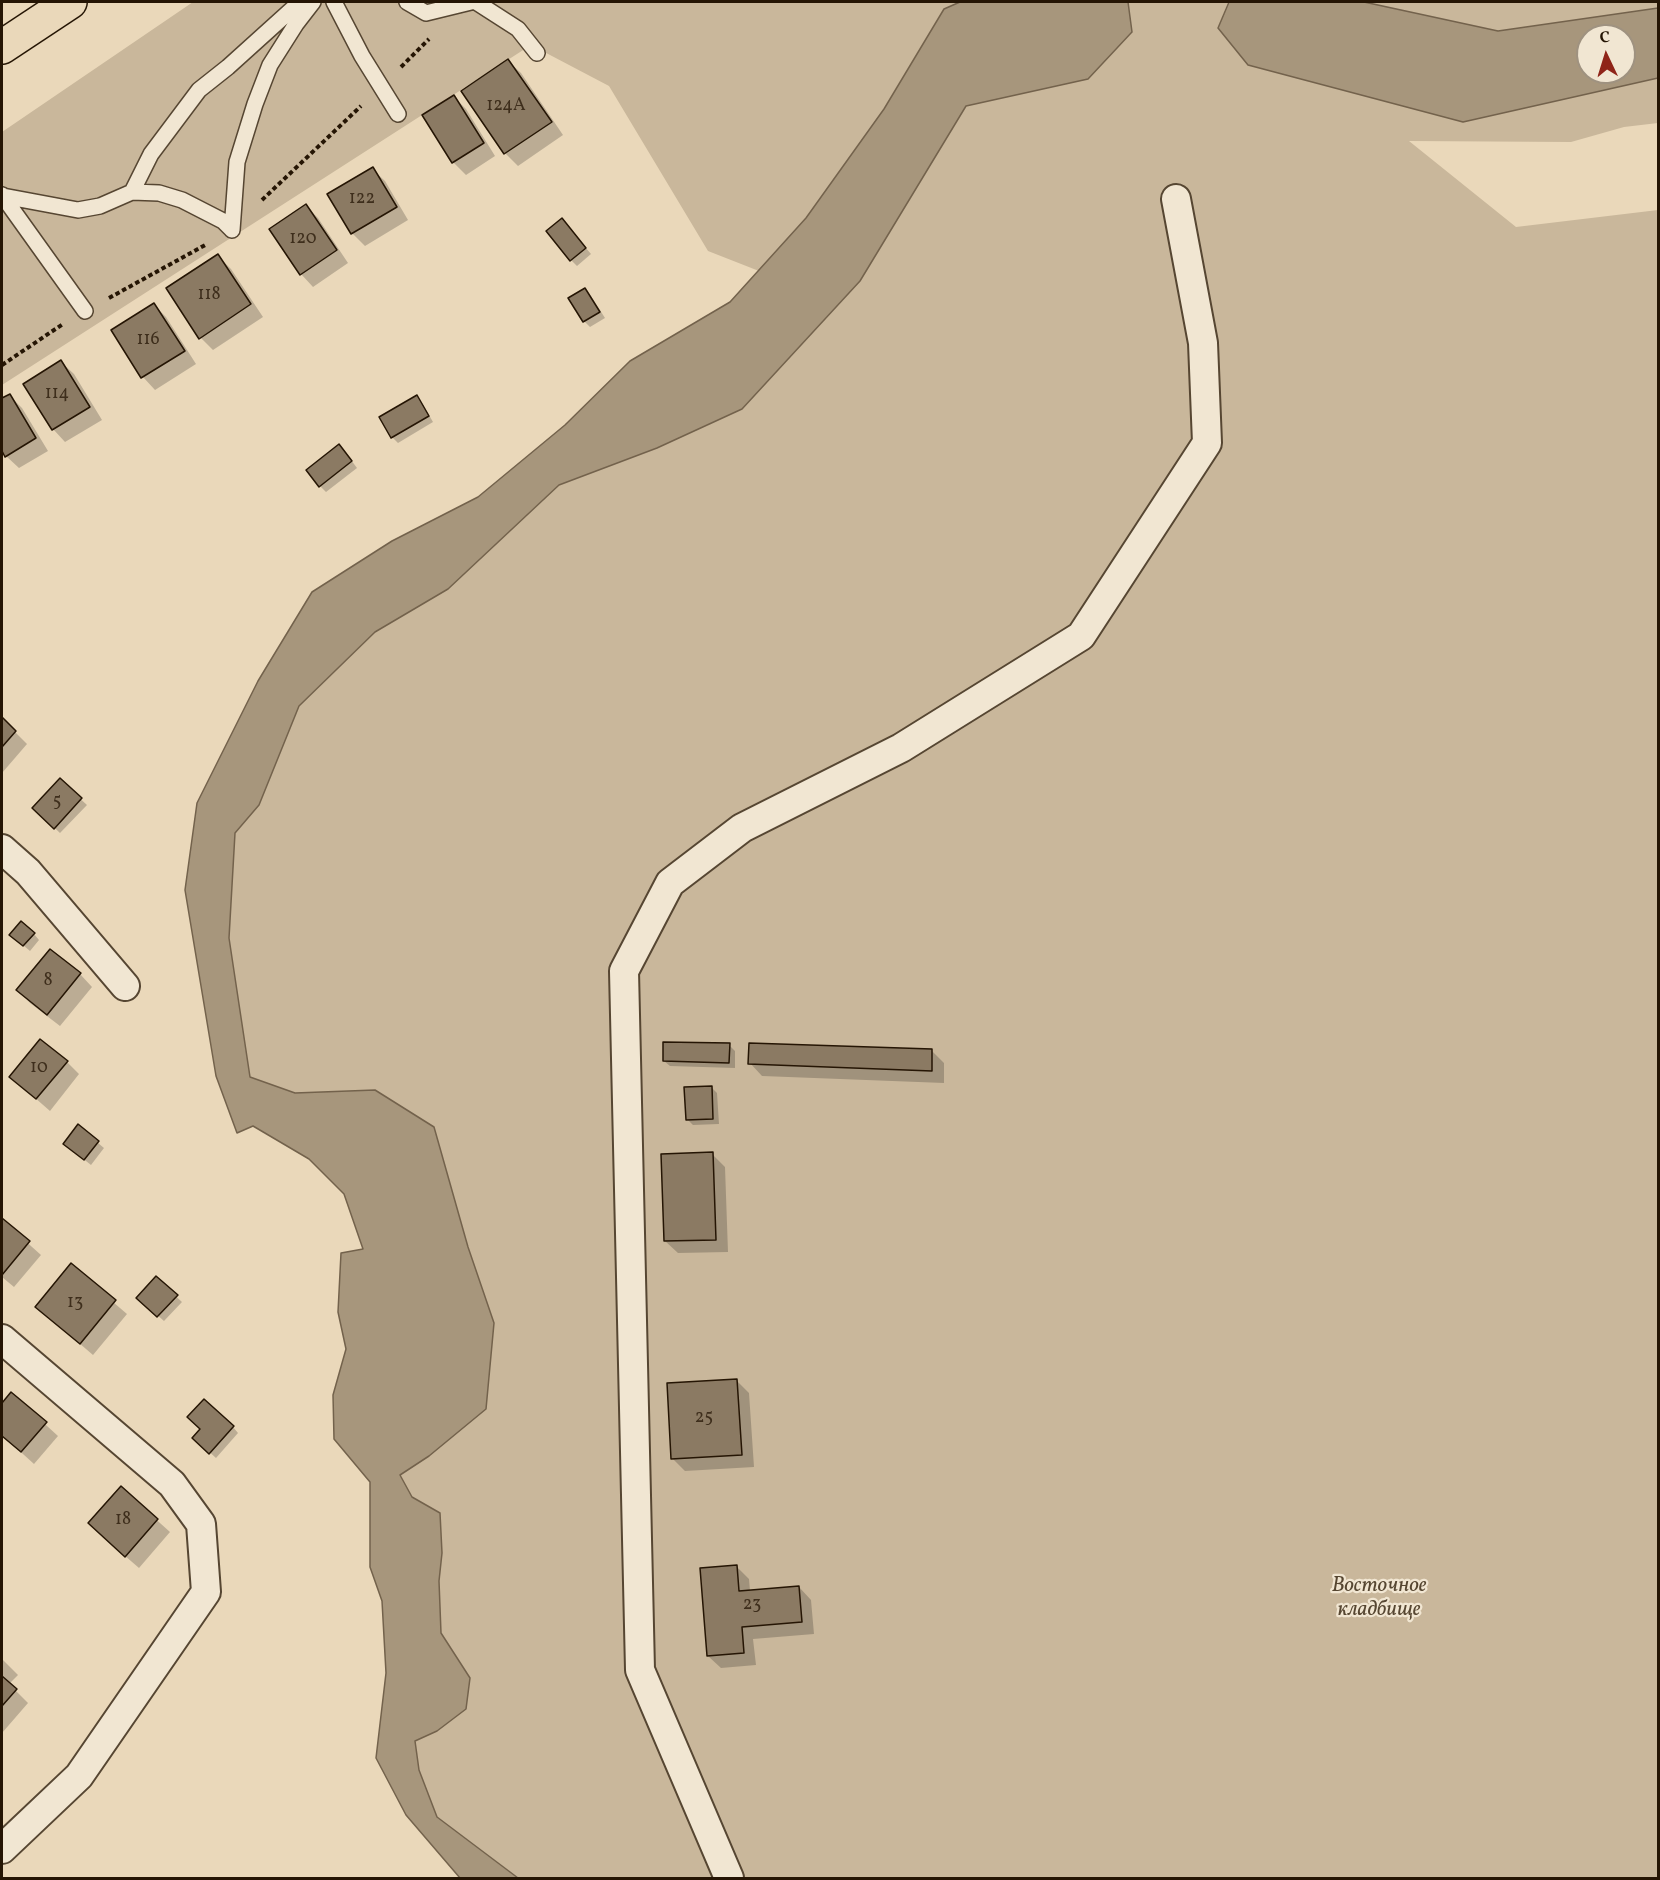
<!DOCTYPE html>
<html>
<head>
<meta charset="utf-8">
<style>
  body { margin:0 }
  #map { position:relative; width:1660px; height:1880px; overflow:hidden; background:#ead8ba; font-family:Vollkorn,serif }
  canvas { display:block }
  .frame { position:absolute; inset:0; border:3px solid #251504; pointer-events:none }
  .north { position:absolute; left:1576px; top:24px; width:60px; height:60px; box-sizing:border-box; background:#f1e6d2; border:2px solid #9f9280; border-radius:50%; rotate:356deg; font-size:16px; font-weight:700; line-height:24px; text-align:center; color:#251504 }
  .north::after { content:''; display:block; margin:auto; width:21px; height:27px; background:#8f2418; clip-path:polygon(50% 0,100% 100%,50% 72%,0 100%) }
</style>
</head>
<body>
<div id="map">
<canvas width="1660" height="1880"></canvas>
<div class="frame"></div>
<div class="north">С</div>
</div>
<script>
const ctx = document.querySelector('canvas').getContext('2d');
ctx.lineJoin = 'round';
function fill(path, color) { ctx.fillStyle = color; ctx.fill(path, 'evenodd'); }
function trace(path, color, width, dash) { ctx.strokeStyle = color; ctx.lineWidth = width; ctx.lineCap = dash ? 'butt' : 'round'; ctx.setLineDash(dash || []); ctx.stroke(path); }
function write(font, color, halo, rows, align = 'center') {
  ctx.font = font + ' Vollkorn,serif'; ctx.lineWidth = 4.5; ctx.setLineDash([]); ctx.textBaseline = 'middle'; ctx.strokeStyle = halo; ctx.fillStyle = color; for (const [text, x, y, turn = 0] of rows) {
    ctx.save(); ctx.translate(x, y); ctx.rotate((+turn || 0) * Math.PI / 180); ctx.textAlign = isNaN(turn) ? turn : align; if (halo) ctx.strokeText(text, 0, 0); ctx.fillText(text, 0, 0); ctx.restore();
  }
}
const green = new Path2D(`
  M 193,2 L 960,2 L 944,9 L 884,109 L 806,218 L 759,271 L 708,251 L 609,86 L 531,45 L 2,385 L 2,132 Z
  M 1128,2 L 1228,2 L 1218,28 L 1463,122 L 1658,78 L 1658,123 L 1624,127 L 1571,142 L 1409,141 L 1516,227 L 1658,210 L 1658,1878 L 518,1878 L 437,1817 L 419,1770 L 415,1740 L 437,1731 L 470,1678 L 441,1633 L 439,1581 L 442,1553 L 440,1513 L 412,1497 L 400,1474 L 429,1456 L 494,1323 L 468,1247 L 375,1090 L 295,1093 L 250,1078 L 229,938 L 235,833 L 259,805 L 299,706 L 375,632 L 448,589 L 559,485 L 657,448 L 742,409 L 860,281 L 966,106 L 1088,79 L 1132,33 Z
  M 1364,2 L 1658,2 L 1658,8 L 1498,31 Z`);
const water = new Path2D(`
  M 960,2 L 1128,2 L 1132,32 L 1088,79 L 966,106 L 860,281 L 742,409 L 657,448 L 559,485 L 448,589 L 375,632 L 299,706 L 259,805 L 235,833 L 229,938 L 250,1077 L 295,1093 L 375,1090 L 434,1127 L 468,1247 L 494,1323 L 486,1409 L 429,1456 L 400,1475 L 412,1497 L 440,1513 L 442,1553 L 439,1581 L 441,1633 L 470,1678 L 466,1709 L 437,1731 L 415,1741 L 419,1770 L 437,1817 L 518,1878 L 460,1878 L 406,1815 L 376,1758 L 386,1673 L 382,1601 L 370,1567 L 370,1482 L 334,1439 L 333,1395 L 346,1349 L 338,1312 L 341,1253 L 363,1249 L 344,1194 L 309,1159 L 253,1126 L 237,1133 L 216,1076 L 185,890 L 197,803 L 258,681 L 312,592 L 392,541 L 478,497 L 565,425 L 630,361 L 730,302 L 806,218 L 884,109 L 944,9 Z
  M 1229,2 L 1364,2 L 1498,31 L 1658,8 L 1658,78 L 1463,122 L 1248,65 L 1218,28 ZM 1588,36 L 1624,36 L 1624,72 L 1588,72 Z`);
const shadow = new Path2D(`
  M 508,61 L 521,73 L 563,135 L 518,166 L 505,153 L 463,92 Z
  M 454,97 L 466,109 L 495,156 L 466,175 L 453,162 Z
  M 372,169 L 385,181 L 408,220 L 365,246 L 352,233 L 329,194 Z
  M 306,206 L 318,218 L 348,263 L 313,287 L 301,274 Z
  M 562,220 L 591,254 L 577,266 L 571,260 Z
  M 218,256 L 231,269 L 263,317 L 213,350 L 201,338 Z
  M 585,290 L 591,296 L 605,318 L 590,327 L 584,321 Z
  M 154,305 L 166,317 L 196,364 L 155,390 L 143,377 L 113,331 Z
  M 61,362 L 74,374 L 102,420 L 65,442 L 53,429 Z
  M 9,395 L 22,408 L 48,451 L 19,468 L 6,456 L 2,448 L 2,400 Z
  M 416,397 L 422,403 L 433,422 L 398,443 L 392,437 Z
  M 345,452 L 357,468 L 326,492 L 320,486 Z
  M 2,719 L 27,744 L 2,773 Z
  M 60,780 L 87,805 L 60,833 L 34,808 Z
  M 34,934 L 39,940 L 30,951 L 17,940 Z
  M 80,974 L 92,987 L 60,1026 L 30,1003 L 18,990 Z
  M 729,1045 L 735,1051 L 735,1068 L 670,1066 L 664,1061 Z
  M 932,1051 L 944,1063 L 944,1083 L 762,1076 L 750,1063 Z
  M 67,1062 L 79,1074 L 50,1111 L 11,1077 Z
  M 711,1087 L 717,1093 L 719,1124 L 693,1125 L 687,1119 Z
  M 79,1127 L 104,1148 L 91,1165 L 71,1149 Z
  M 712,1154 L 725,1167 L 728,1252 L 678,1253 L 665,1241 Z
  M 2,1220 L 41,1255 L 14,1287 L 2,1277 Z
  M 71,1266 L 127,1314 L 93,1355 L 37,1307 Z
  M 156,1278 L 182,1302 L 164,1321 L 138,1298 Z
  M 736,1380 L 749,1393 L 754,1467 L 685,1471 L 673,1459 Z
  M 12,1394 L 58,1436 L 34,1464 L 2,1435 L 2,1405 Z
  M 233,1427 L 238,1433 L 216,1458 L 194,1438 Z
  M 121,1488 L 170,1532 L 139,1568 L 102,1536 Z
  M 737,1567 L 749,1579 L 750,1591 L 799,1587 L 811,1600 L 814,1634 L 753,1639 L 756,1665 L 721,1668 L 708,1656 Z
  M 2,1659 L 18,1675 L 9,1684 L 28,1703 L 2,1733 Z`);
const building = new Path2D(`
  M 508,59 L 552,122 L 504,154 L 461,91 Z
  M 454,95 L 484,143 L 452,163 L 422,115 Z
  M 373,167 L 397,207 L 351,234 L 327,194 Z
  M 306,204 L 337,250 L 300,275 L 269,229 Z
  M 562,218 L 586,248 L 570,261 L 546,231 Z
  M 218,254 L 251,304 L 199,339 L 166,288 Z
  M 585,288 L 600,312 L 583,322 L 568,298 Z
  M 154,303 L 185,351 L 141,378 L 111,330 Z
  M 61,360 L 90,407 L 52,430 L 23,384 Z
  M 10,394 L 36,438 L 5,457 L 2,451 L 2,398 Z
  M 417,395 L 429,416 L 391,438 L 379,417 Z
  M 339,444 L 352,461 L 319,487 L 306,470 Z
  M 2,717 L 16,731 L 2,747 Z
  M 60,778 L 82,798 L 54,829 L 32,808 Z
  M 21,921 L 35,933 L 23,946 L 9,935 Z
  M 50,949 L 81,973 L 47,1015 L 16,990 Z
  M 40,1039 L 68,1061 L 36,1099 L 9,1077 Z
  M 663,1042 L 730,1043 L 729,1063 L 663,1061 Z
  M 749,1043 L 932,1049 L 932,1071 L 748,1064 Z
  M 712,1086 L 713,1119 L 686,1120 L 684,1087 Z
  M 78,1124 L 99,1141 L 84,1160 L 63,1144 Z
  M 713,1152 L 716,1240 L 664,1241 L 661,1154 Z
  M 2,1218 L 30,1241 L 2,1275 Z
  M 71,1263 L 116,1300 L 80,1344 L 35,1307 Z
  M 156,1276 L 178,1295 L 157,1317 L 136,1298 Z
  M 737,1379 L 742,1455 L 671,1459 L 667,1383 Z
  M 11,1392 L 47,1422 L 21,1452 L 2,1436 L 2,1403 Z
  M 204,1399 L 234,1426 L 209,1454 L 192,1438 L 200,1429 L 187,1417 Z
  M 121,1486 L 158,1519 L 125,1557 L 88,1523 Z
  M 737,1565 L 739,1591 L 799,1586 L 802,1622 L 742,1627 L 744,1653 L 707,1656 L 700,1568 Z
  M 2,1676 L 17,1689 L 2,1706 Z`);
const path = new Path2D(`
  M 401,67 L 429,39
  M 262,200 L 361,106
  M 109,298 L 207,244
  M 2,365 L 63,324`);
const service = new Path2D(`
  M 334,2 L 362,56 L 398,114
  M 407,2 L 426,13 L 471,2
  M 476,2 L 518,29 L 537,53
  M 132,192 L 151,154 L 199,90 L 228,67 L 300,2
  M 2,195 L 85,311
  M 3,196 L 78,210 L 100,206 L 132,192 L 159,193 L 182,200 L 223,221 L 232,230
  M 232,230 L 237,162 L 255,104 L 270,65 L 296,24 L 313,2`);
const minor = new Path2D(`
  M 2,849 L 28,872 L 125,986
  M 2,1339 L 172,1484 L 201,1524 L 206,1592 L 79,1776 L 2,1849
  M 729,1878 L 640,1670 L 624,971 L 670,883 L 742,828 L 901,748 L 1081,636 L 1207,443 L 1203,343 L 1176,199`);
const primary = new Path2D(`
  M 2,47 L 70,2`);
const numberNames = [
  ["124А",506,107],
  ["122",362,200],
  ["120",303,240],
  ["118",209,296],
  ["116",148,341],
  ["114",57,395],
  ["5",57,803],
  ["8",48,982],
  ["10",39,1069],
  ["13",75,1304],
  ["25",704,1419],
  ["18",123,1521],
  ["23",752,1606]
];
const parkNames = [
  ["Восточное",1379,1587],
  ["кладбище",1379,1611]
];
fill(green, '#c9b79b');
fill(water, '#a7967c');
trace(water, '#73624c', 1.5);
fill(shadow, '#0003');
fill(building, '#8b7a63');
trace(building, '#251504', 1.5);
trace(service, '#564632', 18);
trace(minor, '#564632', 32);
trace(primary, '#251504', 36);
trace(path, '#251504', 4, [4.5, 3]);
trace(service, '#f1e6d2', 15);
trace(minor, '#f1e6d2', 28);
trace(primary, '#ead8ba', 33);
write('18px', '#3e2e1c', null, numberNames);
write('italic 21px', '#564631', '#f1e6d2', parkNames);
</script>
</body>
</html>
